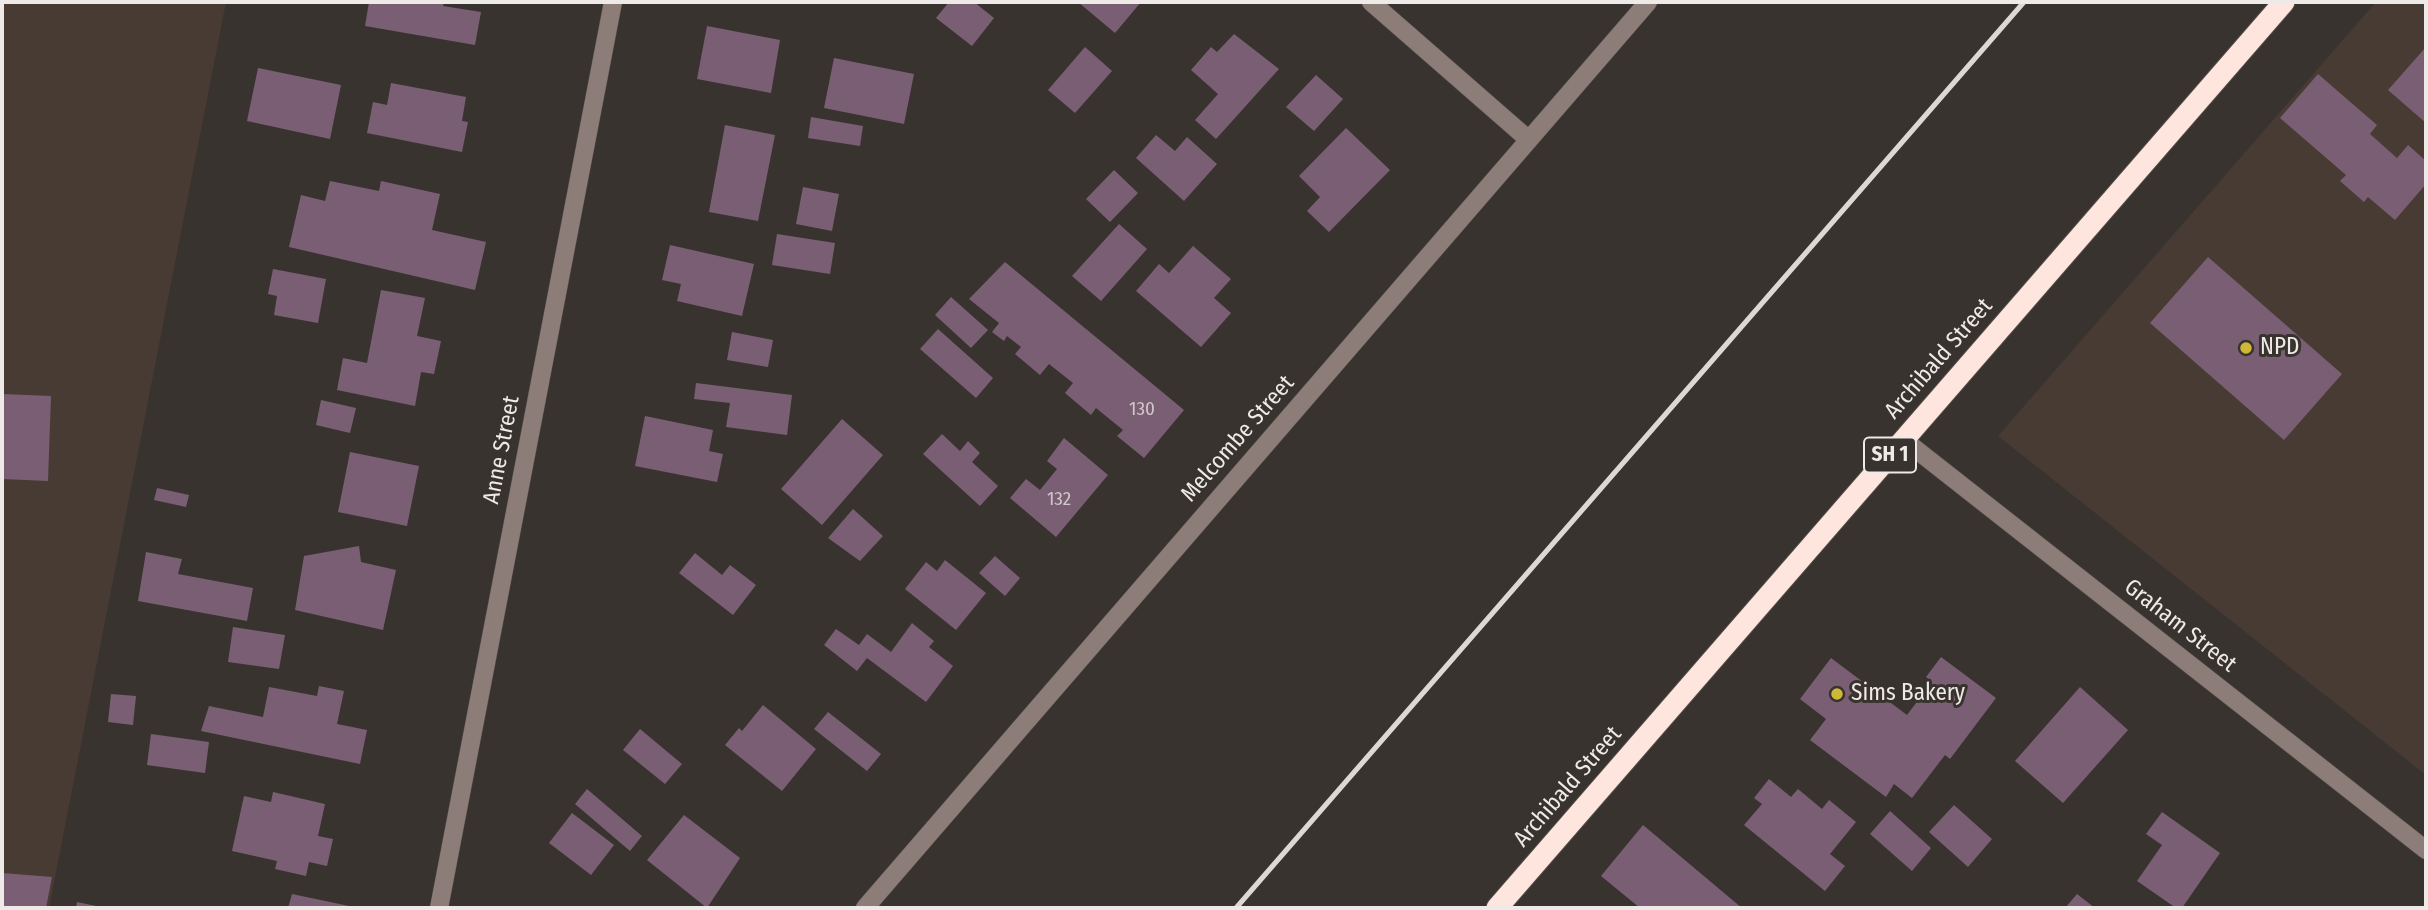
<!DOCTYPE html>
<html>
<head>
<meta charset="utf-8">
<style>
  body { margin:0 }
  #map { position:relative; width:2428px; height:910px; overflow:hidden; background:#39332f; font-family:"Fira Sans Condensed",sans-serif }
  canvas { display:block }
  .frame { position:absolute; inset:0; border:4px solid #eeeae7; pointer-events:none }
</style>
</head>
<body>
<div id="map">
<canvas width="2428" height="910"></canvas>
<div class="frame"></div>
</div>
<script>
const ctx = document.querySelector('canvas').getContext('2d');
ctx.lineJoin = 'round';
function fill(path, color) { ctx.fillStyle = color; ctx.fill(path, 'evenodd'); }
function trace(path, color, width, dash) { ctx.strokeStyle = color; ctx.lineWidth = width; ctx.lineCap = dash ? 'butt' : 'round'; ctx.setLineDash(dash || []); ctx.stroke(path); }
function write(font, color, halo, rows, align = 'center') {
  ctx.font = font + ' "Fira Sans Condensed",sans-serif'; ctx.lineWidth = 6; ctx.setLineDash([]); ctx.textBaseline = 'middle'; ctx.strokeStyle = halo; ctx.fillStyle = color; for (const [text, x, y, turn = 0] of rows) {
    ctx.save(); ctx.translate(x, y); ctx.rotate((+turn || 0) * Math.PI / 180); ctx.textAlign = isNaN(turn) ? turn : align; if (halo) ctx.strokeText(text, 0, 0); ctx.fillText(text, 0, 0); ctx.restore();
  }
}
const built = new Path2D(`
  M 2,2 L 226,2 L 49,908 L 2,908 Z
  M 2376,2 L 2426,2 L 2426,775 L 1998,436 Z`);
const building = new Path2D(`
  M 369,2 L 444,2 L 443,6 L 481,12 L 475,45 L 365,26 Z
  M 949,2 L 974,2 L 994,18 L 972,46 L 936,18 Z
  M 1078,2 L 1141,2 L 1115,33 Z
  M 707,26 L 780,40 L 771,93 L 697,79 Z
  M 1234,34 L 1279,69 L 1216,139 L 1195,120 L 1218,94 L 1191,70 L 1211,47 L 1217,52 Z
  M 1085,47 L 1112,71 L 1075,113 L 1048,90 Z
  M 2426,47 L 2426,123 L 2388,90 Z
  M 834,58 L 914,74 L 904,124 L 824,108 Z
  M 258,68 L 341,85 L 330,139 L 247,121 Z
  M 2318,74 L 2377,125 L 2370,134 L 2397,158 L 2408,145 L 2426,161 L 2426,184 L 2395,220 L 2368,197 L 2364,202 L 2340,181 L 2346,175 L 2280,118 Z
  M 1316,75 L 1343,99 L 1314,131 L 1286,107 Z
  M 391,83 L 466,97 L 462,121 L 468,122 L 462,152 L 367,133 L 373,102 L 387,105 Z
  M 811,117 L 863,126 L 860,146 L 808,138 Z
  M 725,125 L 775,135 L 758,221 L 709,212 Z
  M 1346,128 L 1390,170 L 1329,232 L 1307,211 L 1320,197 L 1299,176 Z
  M 1156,135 L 1175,151 L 1187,137 L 1217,164 L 1184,201 L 1136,158 Z
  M 1114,170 L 1138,193 L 1110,222 L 1086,199 Z
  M 330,181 L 379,191 L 381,181 L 440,194 L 432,230 L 486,242 L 475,290 L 289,247 L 301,195 L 325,201 Z
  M 803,187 L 839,194 L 832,231 L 796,224 Z
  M 1119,224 L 1147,249 L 1101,301 L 1072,276 Z
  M 777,234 L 835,243 L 830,274 L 772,265 Z
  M 670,245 L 754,264 L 742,316 L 677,301 L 681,284 L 662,280 Z
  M 1193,246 L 1231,279 L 1214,298 L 1231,313 L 1201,347 L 1136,291 L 1159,264 L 1169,273 Z
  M 2208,257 L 2342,374 L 2284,440 L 2150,323 Z
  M 1005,262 L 1184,410 L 1144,458 L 1117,436 L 1123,430 L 1096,408 L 1091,415 L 1065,393 L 1073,383 L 1049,364 L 1040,375 L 1015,354 L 1021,347 L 1007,336 L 1004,341 L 992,332 L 999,323 L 969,299 Z
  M 273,269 L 326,279 L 318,323 L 274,315 L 277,296 L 268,294 Z
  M 381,290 L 425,298 L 417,336 L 441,341 L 434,374 L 421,372 L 415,406 L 337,390 L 343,358 L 367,363 Z
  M 951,297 L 988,330 L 971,348 L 935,315 Z
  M 938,329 L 993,378 L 976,398 L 920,349 Z
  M 732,332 L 773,340 L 768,367 L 727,360 Z
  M 696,383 L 792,395 L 787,435 L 726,427 L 730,403 L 694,399 Z
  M 2,394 L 51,396 L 48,481 L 2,479 Z
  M 321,400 L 356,408 L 350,433 L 316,425 Z
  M 645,416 L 713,430 L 709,451 L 723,454 L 717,482 L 635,466 Z
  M 842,419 L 883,455 L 822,525 L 781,489 Z
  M 942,434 L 960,451 L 968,441 L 980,453 L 972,462 L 998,486 L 980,506 L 923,454 Z
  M 1064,438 L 1108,475 L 1056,537 L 1010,498 L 1026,479 L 1040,490 L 1057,469 L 1047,461 Z
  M 350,452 L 419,466 L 407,526 L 338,512 Z
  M 157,488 L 189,495 L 186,507 L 154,500 Z
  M 853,509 L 883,536 L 860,561 L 828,538 Z
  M 359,546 L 361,562 L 396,570 L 383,630 L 295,610 L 304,556 Z
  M 146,552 L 182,559 L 178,574 L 253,588 L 247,621 L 138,601 Z
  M 695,553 L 722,575 L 730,565 L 756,585 L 733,615 L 679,573 Z
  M 995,556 L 1020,578 L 1005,596 L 979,573 Z
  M 945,560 L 986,593 L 956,630 L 905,589 L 926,562 L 937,571 Z
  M 912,623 L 934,641 L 929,647 L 953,666 L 926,702 L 867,658 L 857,671 L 824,645 L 836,629 L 859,645 L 867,634 L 891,652 Z
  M 233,627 L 285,635 L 279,669 L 228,662 Z
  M 1941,657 L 1996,698 L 1950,759 L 1945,755 L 1912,798 L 1894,784 L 1886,797 L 1810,740 L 1826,719 L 1800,699 L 1831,658 L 1907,715 L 1932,682 L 1926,677 Z
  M 319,686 L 344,691 L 337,724 L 367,730 L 360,764 L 201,731 L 209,706 L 263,717 L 269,687 L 317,696 Z
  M 2080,687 L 2128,730 L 2063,803 L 2015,761 Z
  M 111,694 L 136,696 L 133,725 L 108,722 Z
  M 763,705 L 816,749 L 782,791 L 725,745 L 739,728 L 742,731 Z
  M 828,712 L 881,754 L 867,771 L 814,729 Z
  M 640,729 L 682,764 L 665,784 L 623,750 Z
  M 151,734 L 209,742 L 205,773 L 147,765 Z
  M 1769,779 L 1791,797 L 1798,789 L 1822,809 L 1829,800 L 1856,822 L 1830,854 L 1845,866 L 1825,891 L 1744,825 L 1762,804 L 1754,798 Z
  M 587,789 L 642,836 L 630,851 L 575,804 Z
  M 273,792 L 325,804 L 318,836 L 333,839 L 327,866 L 309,862 L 306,876 L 275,869 L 277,861 L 232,851 L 244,796 L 271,802 Z
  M 1954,805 L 1992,839 L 1968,867 L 1929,832 Z
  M 1890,811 L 1931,848 L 1912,871 L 1870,834 Z
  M 2162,812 L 2220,853 L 2182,908 L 2176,908 L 2137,881 L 2162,845 L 2146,834 Z
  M 572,813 L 614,845 L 591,875 L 549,843 Z
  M 684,815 L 740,858 L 707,908 L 647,860 Z
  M 1643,825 L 1742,908 L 1640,908 L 1601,876 Z
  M 2,873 L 52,877 L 46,908 L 2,908 Z
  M 292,894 L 349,906 L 349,908 L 288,908 Z
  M 2077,894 L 2095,908 L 2065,908 Z
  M 77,902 L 101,907 L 101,908 L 76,908 Z`);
const minor = new Path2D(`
  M 1371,2 L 1529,140
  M 1904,440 L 2426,850
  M 439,908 L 613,2
  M 865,908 L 1648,2`);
const highway = new Path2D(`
  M 1497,908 L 2284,2`);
const rail = new Path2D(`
  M 1236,908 L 2024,2`);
const markers = [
  [2246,348,7,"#d0b837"],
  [1837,694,7,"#d0b837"]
];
const numberNames = [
  ["130",1142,410],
  ["132",1059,500]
];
const shields = [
  [1890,455,52]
];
const shieldNames = [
  ["SH 1",1890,455]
];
const poiNames = [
  ["NPD",2260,348],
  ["Sims Bakery",1851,694]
];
const streetNames = [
  ["Archibald Street",1939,359,-49],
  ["Melcombe Street",1238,439,-49],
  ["Anne Street",502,450,-79],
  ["Graham Street",2180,626,38],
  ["Archibald Street",1568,787,-49]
];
fill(built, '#483b33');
fill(building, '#7a5f74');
trace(minor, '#56504c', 19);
trace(highway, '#56504c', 23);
trace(minor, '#8d7d79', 18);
trace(highway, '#fee6df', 21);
trace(rail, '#dcd8d4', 5);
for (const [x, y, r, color] of markers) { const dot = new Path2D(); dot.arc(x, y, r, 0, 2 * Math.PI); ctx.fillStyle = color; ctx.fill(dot); trace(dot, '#39332f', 2.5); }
write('19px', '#d1c7ca', null, numberNames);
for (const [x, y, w] of shields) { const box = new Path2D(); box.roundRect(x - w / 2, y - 17.5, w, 35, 5); ctx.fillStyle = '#39332f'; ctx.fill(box); trace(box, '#eeeae7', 2); }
write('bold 21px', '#eeeae7', null, shieldNames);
write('23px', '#eeeae7', '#39332f', poiNames, 'left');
write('23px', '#eeeae7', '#39332f', streetNames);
</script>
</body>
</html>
